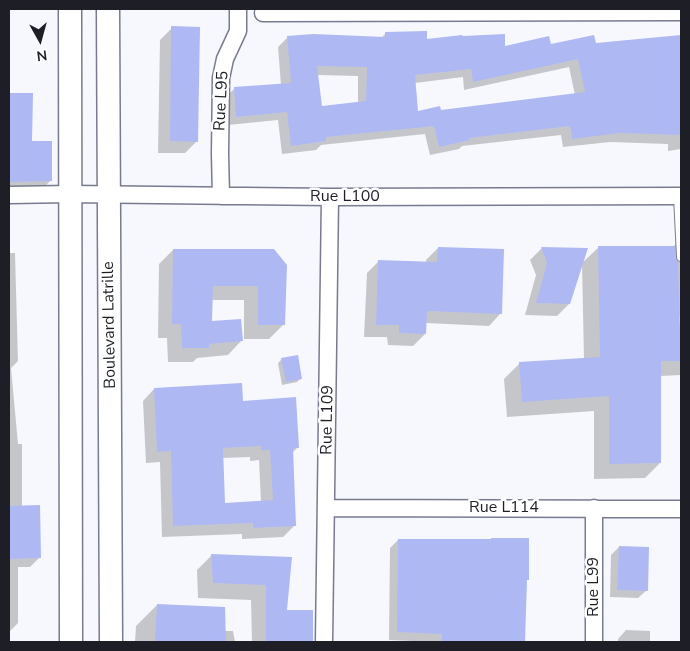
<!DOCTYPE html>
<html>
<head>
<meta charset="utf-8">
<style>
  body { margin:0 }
  #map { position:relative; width:690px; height:651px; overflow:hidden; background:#f7f8fd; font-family:"Nunito Sans",sans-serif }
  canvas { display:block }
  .frame { position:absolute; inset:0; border:10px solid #1d1e26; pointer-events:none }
  .north { position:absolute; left:15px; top:15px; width:50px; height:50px; -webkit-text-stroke:4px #fff; paint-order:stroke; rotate:173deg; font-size:14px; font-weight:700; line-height:20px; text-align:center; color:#1d1e26 }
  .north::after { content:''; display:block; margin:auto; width:18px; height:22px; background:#1d1e26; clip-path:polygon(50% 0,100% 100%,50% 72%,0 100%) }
</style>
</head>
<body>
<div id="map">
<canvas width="690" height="651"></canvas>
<div class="frame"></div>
<div class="north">N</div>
</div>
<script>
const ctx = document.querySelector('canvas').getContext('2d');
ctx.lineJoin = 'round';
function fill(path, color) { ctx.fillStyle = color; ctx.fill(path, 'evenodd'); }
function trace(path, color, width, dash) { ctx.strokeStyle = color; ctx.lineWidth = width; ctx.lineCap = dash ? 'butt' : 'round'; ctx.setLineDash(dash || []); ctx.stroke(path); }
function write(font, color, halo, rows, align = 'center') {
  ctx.font = font + ' "Nunito Sans",sans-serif'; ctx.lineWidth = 5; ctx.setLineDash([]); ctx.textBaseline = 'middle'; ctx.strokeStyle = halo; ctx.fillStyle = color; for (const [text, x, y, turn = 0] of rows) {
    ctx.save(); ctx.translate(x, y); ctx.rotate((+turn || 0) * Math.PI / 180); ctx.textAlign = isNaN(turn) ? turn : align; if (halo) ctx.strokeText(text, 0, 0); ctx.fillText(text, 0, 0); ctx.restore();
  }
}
const shadow = new Path2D(`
  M 172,28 L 197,141 L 185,153 L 158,153 L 160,40 Z
  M 386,33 L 426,41 L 504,48 L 595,45 L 681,36 L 681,149 L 668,151 L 668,144 L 610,142 L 563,147 L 561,135 L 462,146 L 459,149 L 430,155 L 425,134 L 321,145 L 316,150 L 282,154 L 278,120 L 228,125 L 225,98 L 234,89 L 281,85 L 278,47 L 287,38 L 381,38 ZM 569,67 L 575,95 L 440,111 L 417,112 L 415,83 L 463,77 L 464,90 ZM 317,75 L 358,76 L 358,103 L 321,108 Z
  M 9,94 L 32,94 L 31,143 L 50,181 L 37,195 L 9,195 Z
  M 681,238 L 681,316 L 679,316 L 679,340 L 681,340 L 681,375 L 660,376 L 660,463 L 645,478 L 594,479 L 594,411 L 507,417 L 504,379 L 520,363 L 584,360 L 582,263 L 598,248 L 673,247 Z
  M 438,248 L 501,313 L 489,326 L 426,323 L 425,334 L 413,346 L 388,345 L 387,337 L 364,337 L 367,273 L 379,261 L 426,262 L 426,260 Z
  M 542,248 L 569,304 L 557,316 L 525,315 L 536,275 L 530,260 Z
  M 173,250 L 273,251 L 284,324 L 269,339 L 244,339 L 244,300 L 211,300 L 211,322 L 242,340 L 228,355 L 197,358 L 193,362 L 168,362 L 167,338 L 158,338 L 159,264 Z
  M 9,253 L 15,253 L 18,361 L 11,368 L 18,444 L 22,444 L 22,507 L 39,558 L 30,567 L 18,567 L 18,623 L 9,632 Z
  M 282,359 L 301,378 L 297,382 L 282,385 L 278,363 Z
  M 154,389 L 242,402 L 298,447 L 292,453 L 295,525 L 283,537 L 242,539 L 242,534 L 162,537 L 160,462 L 146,463 L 143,401 ZM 250,457 L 250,461 L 259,460 L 261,502 L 224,504 L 222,458 Z
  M 398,540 L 528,579 L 525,582 L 523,642 L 435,642 L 389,640 L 390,548 Z
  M 619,547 L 647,590 L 638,598 L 610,597 L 611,555 Z
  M 211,556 L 290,558 L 286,611 L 311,611 L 311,642 L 252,642 L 251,600 L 198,598 L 197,570 Z
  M 157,605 L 224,631 L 233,631 L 235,642 L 135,642 L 136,626 Z
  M 626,630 L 650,631 L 650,642 L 618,642 L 618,639 Z`);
const building = new Path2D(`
  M 171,26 L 200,27 L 198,142 L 170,141 Z
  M 427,31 L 427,39 L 462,35 L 463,36 L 505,34 L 505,46 L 549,36 L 551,44 L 594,35 L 596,43 L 681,35 L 681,135 L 620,133 L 572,139 L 570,126 L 469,138 L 470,140 L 439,147 L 434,126 L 326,137 L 326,141 L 291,146 L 287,112 L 236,117 L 234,87 L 291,83 L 287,36 L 313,34 L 385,37 L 385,32 ZM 578,59 L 585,92 L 441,110 L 440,106 L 418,111 L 415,75 L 471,69 L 473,82 ZM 317,66 L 367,67 L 366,101 L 322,106 Z
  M 9,93 L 33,93 L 32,141 L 52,141 L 52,181 L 9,182 Z
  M 598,246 L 675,246 L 675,258 L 678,262 L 681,361 L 661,361 L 661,463 L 609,464 L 609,396 L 522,402 L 519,362 L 600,357 Z
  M 438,247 L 504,249 L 502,314 L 427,311 L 426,334 L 399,333 L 399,325 L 376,325 L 378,260 L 437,262 Z
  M 541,247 L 588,248 L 570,304 L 536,303 L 547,263 Z
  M 173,249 L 274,249 L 287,265 L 285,325 L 258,325 L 258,286 L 213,286 L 212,321 L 241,319 L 243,341 L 209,344 L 209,348 L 182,348 L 181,324 L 172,324 Z
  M 298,355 L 302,379 L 286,382 L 281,358 Z
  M 242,383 L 243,401 L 296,397 L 299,448 L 293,448 L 296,526 L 253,528 L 253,523 L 173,526 L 171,451 L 157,452 L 154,388 ZM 261,446 L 261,450 L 270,450 L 273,500 L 225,503 L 223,448 Z
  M 40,505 L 41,558 L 9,559 L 9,506 Z
  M 491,538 L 529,538 L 529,580 L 527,580 L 525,642 L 442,642 L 442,634 L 397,632 L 398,539 L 491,539 Z
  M 619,546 L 649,547 L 648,591 L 617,590 Z
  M 211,554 L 292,557 L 287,610 L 313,610 L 313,642 L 266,642 L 266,585 L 213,583 Z
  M 157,604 L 225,607 L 226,642 L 155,642 Z`);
const service = new Path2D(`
  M 678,196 L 681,257`);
const minor = new Path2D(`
  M 263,13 L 681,12
  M 9,195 L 71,194 L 330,197 L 681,196
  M 221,196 L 220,154 L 221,78 L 225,59 L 238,31 L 238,9
  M 327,508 L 681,509
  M 324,642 L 330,197
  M 594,642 L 594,508`);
const secondary = new Path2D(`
  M 70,9 L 71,642
  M 108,9 L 111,642`);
const streetNames = [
  ["Rue L95",222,101,-87],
  ["Rue L100",345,197],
  ["Boulevard Latrille",110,325,-91],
  ["Rue L109",328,420,-89],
  ["Rue L114",504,508],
  ["Rue L99",594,587,-90]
];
fill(shadow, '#0003');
fill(building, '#aeb8f3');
trace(service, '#787b8f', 10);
trace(minor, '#787b8f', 19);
trace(secondary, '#787b8f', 25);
trace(service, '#fff', 8);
trace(minor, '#fff', 16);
trace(secondary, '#fff', 22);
write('16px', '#1d1e26', '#fff', streetNames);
</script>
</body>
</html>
